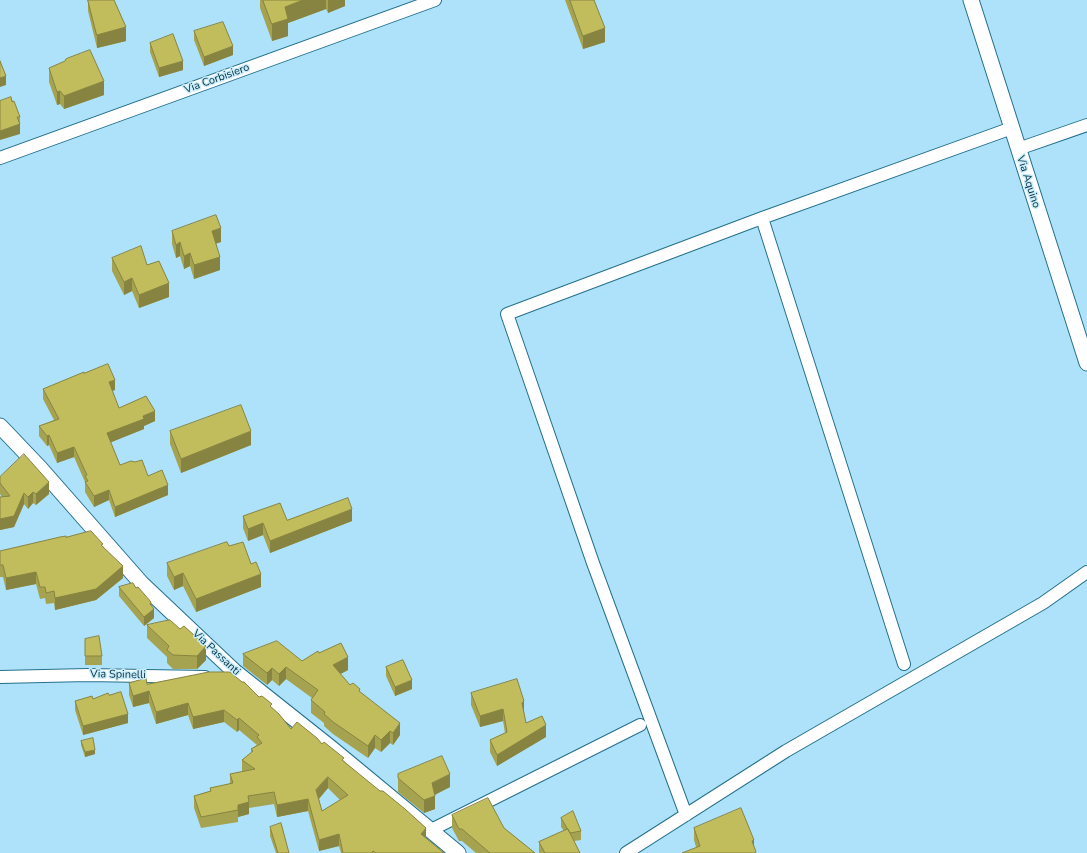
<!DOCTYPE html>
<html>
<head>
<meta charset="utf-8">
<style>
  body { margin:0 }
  canvas { display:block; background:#ade2fa }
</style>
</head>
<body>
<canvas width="1087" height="853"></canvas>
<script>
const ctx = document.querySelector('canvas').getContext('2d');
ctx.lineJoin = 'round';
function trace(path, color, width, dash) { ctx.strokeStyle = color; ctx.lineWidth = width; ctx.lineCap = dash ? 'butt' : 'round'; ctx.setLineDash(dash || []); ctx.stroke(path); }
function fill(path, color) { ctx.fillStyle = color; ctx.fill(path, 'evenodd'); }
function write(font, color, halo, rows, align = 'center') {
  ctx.font = font + ' "Nunito Sans",sans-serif'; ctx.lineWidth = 3; ctx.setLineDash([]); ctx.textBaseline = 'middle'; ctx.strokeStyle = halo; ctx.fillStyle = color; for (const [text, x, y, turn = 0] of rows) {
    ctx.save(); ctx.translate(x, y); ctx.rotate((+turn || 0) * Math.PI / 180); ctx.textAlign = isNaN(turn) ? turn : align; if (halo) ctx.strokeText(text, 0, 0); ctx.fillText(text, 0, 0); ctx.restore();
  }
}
const minor = new Path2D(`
  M 1018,149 L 1087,125
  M 0,158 L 435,0
  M 762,218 L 904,664
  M 0,677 L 87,675 L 205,677
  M 686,815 L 593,563 L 507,314 L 762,218 L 1012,128
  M 431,830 L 640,725
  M 626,853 L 786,751 L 1043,603 L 1087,572`);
const tertiary = new Path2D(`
  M 971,0 L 1087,363
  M 0,426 L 40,468 L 142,584 L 234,671 L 331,748 L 458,853`);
const wall = new Path2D(`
  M 88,0 L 114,0 L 126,41 L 97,48 L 88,11 Z
  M 260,0 L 345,0 L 345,6 L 328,13 L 326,9 L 288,23 L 288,36 L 272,41 L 260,8 Z
  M 565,0 L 594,0 L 605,42 L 583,49 Z
  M 194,31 L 233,55 L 204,66 L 194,40 Z
  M 150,43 L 183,70 L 159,77 L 150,52 Z
  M 49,68 L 104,95 L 64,109 L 60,104 L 57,105 L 49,82 Z
  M 11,97 L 20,117 L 20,134 Z
  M 172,231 L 221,242 L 216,243 L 220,270 L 194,279 L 190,266 L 184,269 L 180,256 L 176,258 L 172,244 Z
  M 112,258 L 147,265 L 169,297 L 139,308 L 132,291 L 124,295 L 112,271 Z
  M 84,373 L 115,390 L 112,391 L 119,408 L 155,421 L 144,426 L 144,429 L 110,442 L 120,465 L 148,476 L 168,495 L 115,517 L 109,500 L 94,507 L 85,492 L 85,482 L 74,457 L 57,463 L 49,445 L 47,446 L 39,436 L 39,426 L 54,420 L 43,399 L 43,389 Z
  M 170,431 L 251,445 L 181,473 L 170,444 Z
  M 0,477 L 49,494 L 36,505 L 33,503 L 28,509 L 24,504 L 14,527 L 0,530 L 0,497 L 2,497 L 0,494 Z
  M 243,516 L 287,520 L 352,521 L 270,553 L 263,535 L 248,541 L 243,528 Z
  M 66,537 L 103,546 L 123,578 L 96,600 L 55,610 L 54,603 L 46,604 L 45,598 L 40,599 L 36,584 L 6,590 L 3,577 L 0,577 L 0,551 Z
  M 229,546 L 251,564 L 261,587 L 196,612 L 183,586 L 174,590 L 167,576 L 167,563 Z
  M 119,587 L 136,588 L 151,606 L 154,618 L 144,626 L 119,596 Z
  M 147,625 L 206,660 L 197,669 L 173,669 L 167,663 L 167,657 L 147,638 Z
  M 85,639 L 102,656 L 102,665 L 85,665 Z
  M 319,653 L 348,670 L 340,674 L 350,685 L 360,692 L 400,735 L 393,745 L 390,743 L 381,752 L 375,748 L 368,758 L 333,734 L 324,726 L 324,723 L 311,713 L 311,700 L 312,698 L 286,679 L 279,686 L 272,680 L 267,685 L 243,666 L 243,654 L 302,661 Z
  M 386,667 L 412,689 L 395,696 L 386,676 Z
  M 129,683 L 259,697 L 272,708 L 291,729 L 322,744 L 344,761 L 426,838 L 444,853 L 341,853 L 339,846 L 319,851 L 308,811 L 277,817 L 274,804 L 249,808 L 249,814 L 238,817 L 238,822 L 201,828 L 194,808 L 194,796 L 210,791 L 210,788 L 230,784 L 230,774 L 242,772 L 242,760 L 251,753 L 251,749 L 257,745 L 239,730 L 237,732 L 224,722 L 193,729 L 188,715 L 156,724 L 149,703 L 133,707 L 129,695 ZM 328,788 L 340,800 L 322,811 L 319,799 Z
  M 471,693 L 524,713 L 526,723 L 546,737 L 497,766 L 490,752 L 490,740 L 505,733 L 503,721 L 480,727 L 471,705 Z
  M 109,695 L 128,723 L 83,735 L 75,710 L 75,701 L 93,699 Z
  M 81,741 L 95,754 L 85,757 L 81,745 Z
  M 398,774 L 450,787 L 435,795 L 435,809 L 424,813 L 398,792 Z
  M 452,815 L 504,828 L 535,853 L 476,853 L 462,841 L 459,841 L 452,828 Z
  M 561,818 L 581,831 L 581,840 L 574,841 L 580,853 L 539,853 L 539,842 L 564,831 L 561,827 Z
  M 270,827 L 289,853 L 276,853 L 270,836 Z
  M 694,828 L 754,846 L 756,853 L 696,847 L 694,840 Z`);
const shadedWall = new Path2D(`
  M 303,0 L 326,0 L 326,9 L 288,23 L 288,36 L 272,41 L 272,24 L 285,7 Z
  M 328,0 L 345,0 L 345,6 L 328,13 Z
  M 126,27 L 126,41 L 97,48 L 97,35 Z
  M 605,28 L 605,42 L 583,49 L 583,36 Z
  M 233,46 L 233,55 L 204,66 L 204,57 Z
  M 183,61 L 183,70 L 159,77 L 159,68 Z
  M 6,76 L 6,85 L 0,87 L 0,78 Z
  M 104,81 L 104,95 L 64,109 L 64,96 Z
  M 60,91 L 60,104 L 57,105 L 57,92 Z
  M 20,124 L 20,134 L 0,140 L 0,131 Z
  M 221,228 L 221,242 L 212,245 L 212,231 Z
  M 180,242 L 180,256 L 176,258 L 176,245 Z
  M 190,253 L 190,266 L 184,269 L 184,256 Z
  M 220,257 L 220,270 L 194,279 L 194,265 Z
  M 132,278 L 132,291 L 124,295 L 124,282 Z
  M 169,283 L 169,297 L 139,308 L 139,295 Z
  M 115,380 L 115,390 L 109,392 L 109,382 Z
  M 155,411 L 155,421 L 144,426 L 144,429 L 107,444 L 107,433 L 143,416 Z
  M 251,431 L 251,445 L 181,473 L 181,459 Z
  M 49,435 L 49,445 L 47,446 L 47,436 Z
  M 74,447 L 74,457 L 57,463 L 57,453 Z
  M 49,482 L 49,494 L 36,505 L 36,494 Z
  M 168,485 L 168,495 L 115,517 L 115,507 Z
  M 109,490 L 109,500 L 94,507 L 94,496 Z
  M 33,492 L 33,503 L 28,509 L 28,497 Z
  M 24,493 L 24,504 L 14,527 L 0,530 L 0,519 Z
  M 352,509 L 352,521 L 270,553 L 270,541 Z
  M 263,523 L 263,535 L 248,541 L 248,529 Z
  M 123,566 L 123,578 L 96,600 L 55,610 L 55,598 Z
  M 36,572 L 36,584 L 6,590 L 6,578 Z
  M 183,573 L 183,586 L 174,590 L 174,577 Z
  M 261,574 L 261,587 L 196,612 L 196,599 Z
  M 151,602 L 151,611 L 154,609 L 154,618 L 144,626 L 144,617 Z
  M 206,646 L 206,660 L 197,669 L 197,656 Z
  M 348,657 L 348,670 L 333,678 L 333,665 Z
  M 286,667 L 286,679 L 279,686 L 279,674 Z
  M 272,668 L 272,680 L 267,685 L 267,673 Z
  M 412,680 L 412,689 L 395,696 L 395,687 Z
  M 149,691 L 149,703 L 133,707 L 133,696 Z
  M 524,701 L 524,713 L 522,715 L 522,703 Z
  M 188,703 L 188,715 L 156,724 L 156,712 Z
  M 503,709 L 503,721 L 480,727 L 480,716 Z
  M 224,710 L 224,722 L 193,729 L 193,717 Z
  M 128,714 L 128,723 L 83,735 L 83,726 Z
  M 239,718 L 239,730 L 237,732 L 237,720 Z
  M 400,723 L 400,735 L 393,745 L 393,733 Z
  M 546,725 L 546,737 L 497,766 L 497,755 Z
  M 390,731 L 390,743 L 381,752 L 381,740 Z
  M 375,735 L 375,748 L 368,758 L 368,746 Z
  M 95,750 L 95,754 L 85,757 L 85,752 Z
  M 450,774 L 450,787 L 432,796 L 432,783 Z
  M 328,777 L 328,788 L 316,802 L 316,790 Z
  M 435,796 L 435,809 L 424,813 L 424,800 Z
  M 308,799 L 308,811 L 277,817 L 277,805 Z
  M 249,802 L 249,814 L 238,817 L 238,805 Z
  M 426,828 L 426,840 L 421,834 Z
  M 339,834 L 339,846 L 319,851 L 319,840 Z
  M 754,840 L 754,852 L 752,841 Z`);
const building = new Path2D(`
  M 88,0 L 114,0 L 126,27 L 97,35 Z
  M 263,0 L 303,0 L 285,7 L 288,19 L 272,24 Z
  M 570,0 L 594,0 L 605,28 L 583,36 Z
  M 223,22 L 233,46 L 204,57 L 194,31 Z
  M 173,34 L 183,61 L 159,68 L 150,43 Z
  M 90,50 L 104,81 L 64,96 L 60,91 L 57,92 L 49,68 L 65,61 L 66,59 Z
  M 0,61 L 6,76 L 0,78 Z
  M 11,97 L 12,102 L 14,101 L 20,117 L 17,117 L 20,124 L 0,131 L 0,101 Z
  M 216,215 L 221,228 L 212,231 L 220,257 L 194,265 L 190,253 L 184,256 L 180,242 L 176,245 L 172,231 Z
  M 141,246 L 147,265 L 159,261 L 169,283 L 139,295 L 132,278 L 124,282 L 112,258 Z
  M 108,364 L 115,380 L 109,382 L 119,408 L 146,396 L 155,411 L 143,416 L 144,419 L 107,433 L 120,465 L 131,461 L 135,462 L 142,460 L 148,476 L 162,470 L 168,485 L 115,507 L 109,490 L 94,496 L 85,482 L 88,481 L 85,476 L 87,475 L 74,447 L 57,453 L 49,435 L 47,436 L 39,426 L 59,419 L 43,389 L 84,372 L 84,373 Z
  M 241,405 L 251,431 L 181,459 L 170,431 Z
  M 24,454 L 49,482 L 36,494 L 33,492 L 28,497 L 24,493 L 14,516 L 0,519 L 0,497 L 10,496 L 0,483 L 0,477 Z
  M 348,498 L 352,509 L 270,541 L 263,523 L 248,529 L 243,516 L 280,503 L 287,520 Z
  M 91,531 L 103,544 L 101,545 L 123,566 L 96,589 L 55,598 L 54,591 L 46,593 L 45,587 L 40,587 L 36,572 L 6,578 L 3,565 L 0,565 L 0,551 L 60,537 L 66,536 L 66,537 Z
  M 227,542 L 229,546 L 243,542 L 251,564 L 256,562 L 261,574 L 196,599 L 183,573 L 174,577 L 167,563 Z
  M 133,583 L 136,588 L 138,587 L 151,602 L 150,604 L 154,609 L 144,617 L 119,587 Z
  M 170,620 L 180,629 L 184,626 L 206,646 L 197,656 L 173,655 L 167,650 L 169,646 L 147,625 Z
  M 99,636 L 102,656 L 85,656 L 85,639 Z
  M 277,641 L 302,661 L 318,651 L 319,653 L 341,643 L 348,657 L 333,665 L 350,685 L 353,683 L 360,689 L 359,691 L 400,723 L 393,733 L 390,731 L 381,740 L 375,735 L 368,746 L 333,722 L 324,714 L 325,712 L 311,700 L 318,690 L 286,667 L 279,674 L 272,668 L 267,673 L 243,654 Z
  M 403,660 L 412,680 L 395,687 L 386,667 Z
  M 209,672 L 230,672 L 242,682 L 244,682 L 259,697 L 262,696 L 272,704 L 270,706 L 279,714 L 291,729 L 297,722 L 317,738 L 322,744 L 324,742 L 344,758 L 342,760 L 380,791 L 383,791 L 405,809 L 426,828 L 421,834 L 444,853 L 376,853 L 373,851 L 372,853 L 343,853 L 339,834 L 319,840 L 308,799 L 277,805 L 274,792 L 248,796 L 249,802 L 238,805 L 238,810 L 201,817 L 194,796 L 211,791 L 210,788 L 233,783 L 230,774 L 255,769 L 242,760 L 253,751 L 251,749 L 262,743 L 257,737 L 259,735 L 239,718 L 237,720 L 224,710 L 193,717 L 188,703 L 156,712 L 149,691 L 133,696 L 129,683 L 146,678 L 147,684 ZM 328,777 L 348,795 L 322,811 L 316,790 Z
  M 517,679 L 524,701 L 522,703 L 526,723 L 542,716 L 546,725 L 497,755 L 490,740 L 507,732 L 503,709 L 480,716 L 471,693 Z
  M 121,692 L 128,714 L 83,726 L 75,701 L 92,696 L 93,699 L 108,693 L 109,695 Z
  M 93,738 L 95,750 L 85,752 L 81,741 Z
  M 442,756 L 450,774 L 432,783 L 435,796 L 424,800 L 398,778 L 398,774 Z
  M 488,798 L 504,828 L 535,853 L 490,853 L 462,829 L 459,829 L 452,815 Z
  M 741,808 L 754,840 L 752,841 L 756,852 L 754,853 L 682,853 L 700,846 L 694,828 Z
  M 573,811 L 581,831 L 570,833 L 561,818 Z
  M 281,823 L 289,853 L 278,853 L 270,827 Z
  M 568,829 L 580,853 L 545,853 L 539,842 Z`);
const streetNames = [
  ["Via Corbisiero",217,79,-20],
  ["Via Aquino",1028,182,72],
  ["Via Passanti",216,653,43],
  ["Via Spinelli",118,675,1]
];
trace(minor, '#24708c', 14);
trace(tertiary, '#24708c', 17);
trace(minor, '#fff', 12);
trace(tertiary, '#fff', 15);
fill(wall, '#a6a350');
fill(shadedWall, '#878441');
fill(building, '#c1bd5d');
trace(building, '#878441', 1);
write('11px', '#03303f', '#caedfc', streetNames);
</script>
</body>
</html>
